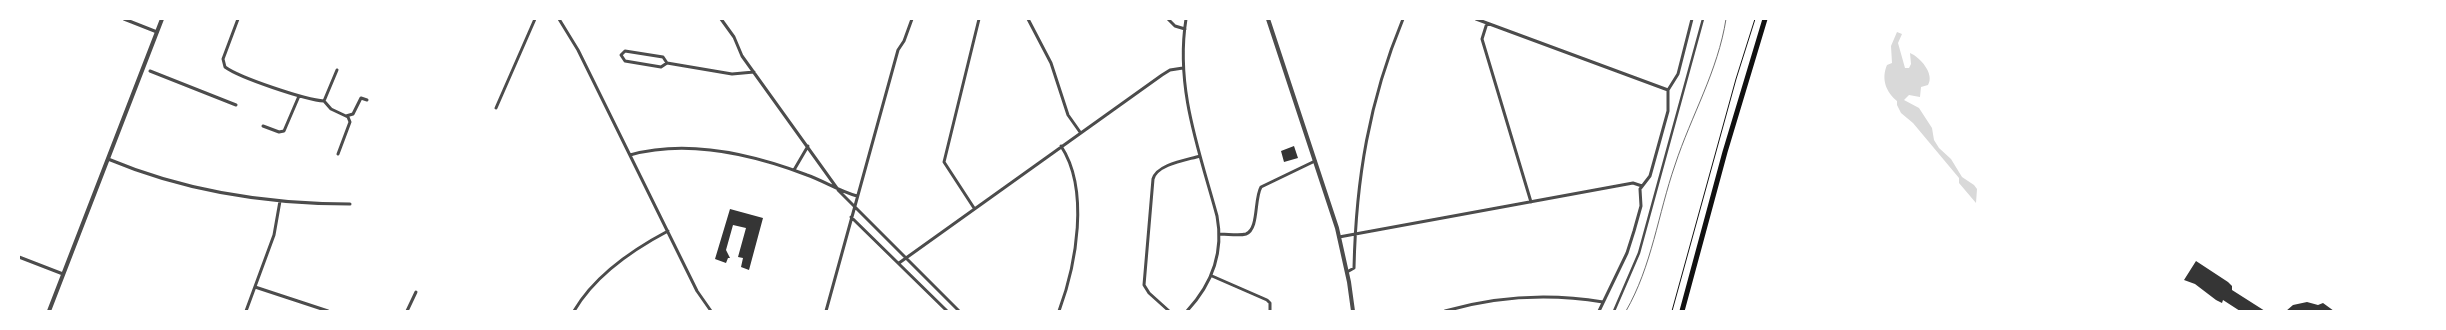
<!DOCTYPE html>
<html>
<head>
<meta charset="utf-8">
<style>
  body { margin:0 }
  #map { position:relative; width:2446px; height:330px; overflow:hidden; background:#fff; font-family:Mulish,sans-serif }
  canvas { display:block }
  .frame { position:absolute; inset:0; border:20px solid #fff; pointer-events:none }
</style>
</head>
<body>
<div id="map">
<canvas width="2446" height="330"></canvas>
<div class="frame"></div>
</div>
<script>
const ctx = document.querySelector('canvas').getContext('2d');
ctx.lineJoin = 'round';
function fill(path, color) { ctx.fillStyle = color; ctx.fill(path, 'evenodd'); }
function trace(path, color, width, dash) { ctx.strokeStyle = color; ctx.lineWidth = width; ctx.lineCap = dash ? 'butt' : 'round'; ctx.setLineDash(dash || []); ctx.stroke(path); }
const water = new Path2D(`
  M 1897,32 L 1902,34 L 1898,43 L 1905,68 L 1909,68 L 1911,64 L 1910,53 C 1920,57 1935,74 1928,85 L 1921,87 L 1920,97 L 1909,95 L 1904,100 L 1919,108 L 1932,128 L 1934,140 L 1939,148 L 1951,159 L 1962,177 L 1974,185 L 1977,189 L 1976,203 L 1959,183 L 1959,178 L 1913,123 L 1901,113 L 1897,105 L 1897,101 C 1886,92 1881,79 1887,65 L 1892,63 L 1891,46 Z`);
const building = new Path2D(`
  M 1294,146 L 1298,158 L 1284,162 L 1281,151 Z
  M 730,209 L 763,218 L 749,270 L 741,267 L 743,258 L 738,257 L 746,228 L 733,225 L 726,250 L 730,258 L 728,258 L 726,263 L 715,259 Z
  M 2196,261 L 2228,282 L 2232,286 L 2232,290 L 2265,311 L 2240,311 L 2223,300 L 2222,303 L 2216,300 L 2195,284 L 2184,280 Z
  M 2307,302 L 2318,305 L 2323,303 L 2334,311 L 2286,311 L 2293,305 Z`);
const path = new Path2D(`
  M 1672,311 L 1736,79 L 1755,19`);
const pedestrian = new Path2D(`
  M 1614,311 L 1639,253 L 1703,19`);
const minor = new Path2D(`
  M 124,19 L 157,32
  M 238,19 L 223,59 L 225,67 C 240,78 306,100 324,101 L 331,109 L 348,117 L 350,122 L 338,154
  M 559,19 L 578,50 L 697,291 L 711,311
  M 721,19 L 734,37 L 742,56 L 839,191 L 959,311
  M 1028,19 L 1051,63 L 1068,115 L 1080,132
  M 1168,19 L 1175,26 L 1185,29
  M 1186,19 C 1175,88 1199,150 1217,216 C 1224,253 1212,284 1187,311
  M 1476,19 L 1668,90
  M 1487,23 L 1482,39 L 1531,202
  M 667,63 L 663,57 L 625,51 L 621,55 L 625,61 L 661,67 L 667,63 L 732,74 L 754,72
  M 150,71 L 236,105
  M 324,101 L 337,70
  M 496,108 L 535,19
  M 346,116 L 353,114 L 361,98 L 367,100
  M 263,126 L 279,132 L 284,131 L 299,96
  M 630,155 C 687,139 752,154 807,175 C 824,181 839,191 857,196
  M 108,159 C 184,191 268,204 350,204
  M 794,170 L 808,146
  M 974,208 L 944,162 L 979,19
  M 851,217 L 947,311
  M 1220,234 C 1228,234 1239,236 1246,234 C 1259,229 1254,199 1261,187 L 1315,161
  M 1339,237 L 1633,183 L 1642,186
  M 19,257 L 63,274
  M 899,263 L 1162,75 L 1170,70 L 1183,68
  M 1347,272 L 1354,268 C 1356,179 1369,101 1403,19
  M 1212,276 L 1267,300 L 1270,303 L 1270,311
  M 255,287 L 328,311
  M 246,311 L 274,235 L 280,201
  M 407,311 L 416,292
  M 574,311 C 595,275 632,250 668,231
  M 826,311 L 898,50 L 904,41 L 912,19
  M 1059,311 C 1076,265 1090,190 1061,146
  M 1169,311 L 1149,293 L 1144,285 L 1153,179 C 1157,164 1187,160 1200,156
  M 1445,311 C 1497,296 1549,293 1603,302
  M 1599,311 L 1627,253 L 1634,231 L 1641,206 L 1640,189 L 1650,176 L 1668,111 L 1668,90 L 1678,74 L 1692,19`);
const tertiary = new Path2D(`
  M 1268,19 L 1337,228 L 1349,282 L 1353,311
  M 49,311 L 162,19`);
const primary = new Path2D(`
  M 1682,311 L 1725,152 L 1765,19`);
const tram = new Path2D(`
  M 1626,311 C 1652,266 1658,214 1675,165 C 1691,116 1718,71 1726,19`);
fill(water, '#d9d9d9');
fill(building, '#353535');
trace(path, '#111', 1);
trace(pedestrian, '#4c4c4c', 2.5);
trace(minor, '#4c4c4c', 3);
trace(tertiary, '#4c4c4c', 4);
trace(primary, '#111', 5);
trace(tram, '#707070', 1);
</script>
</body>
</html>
